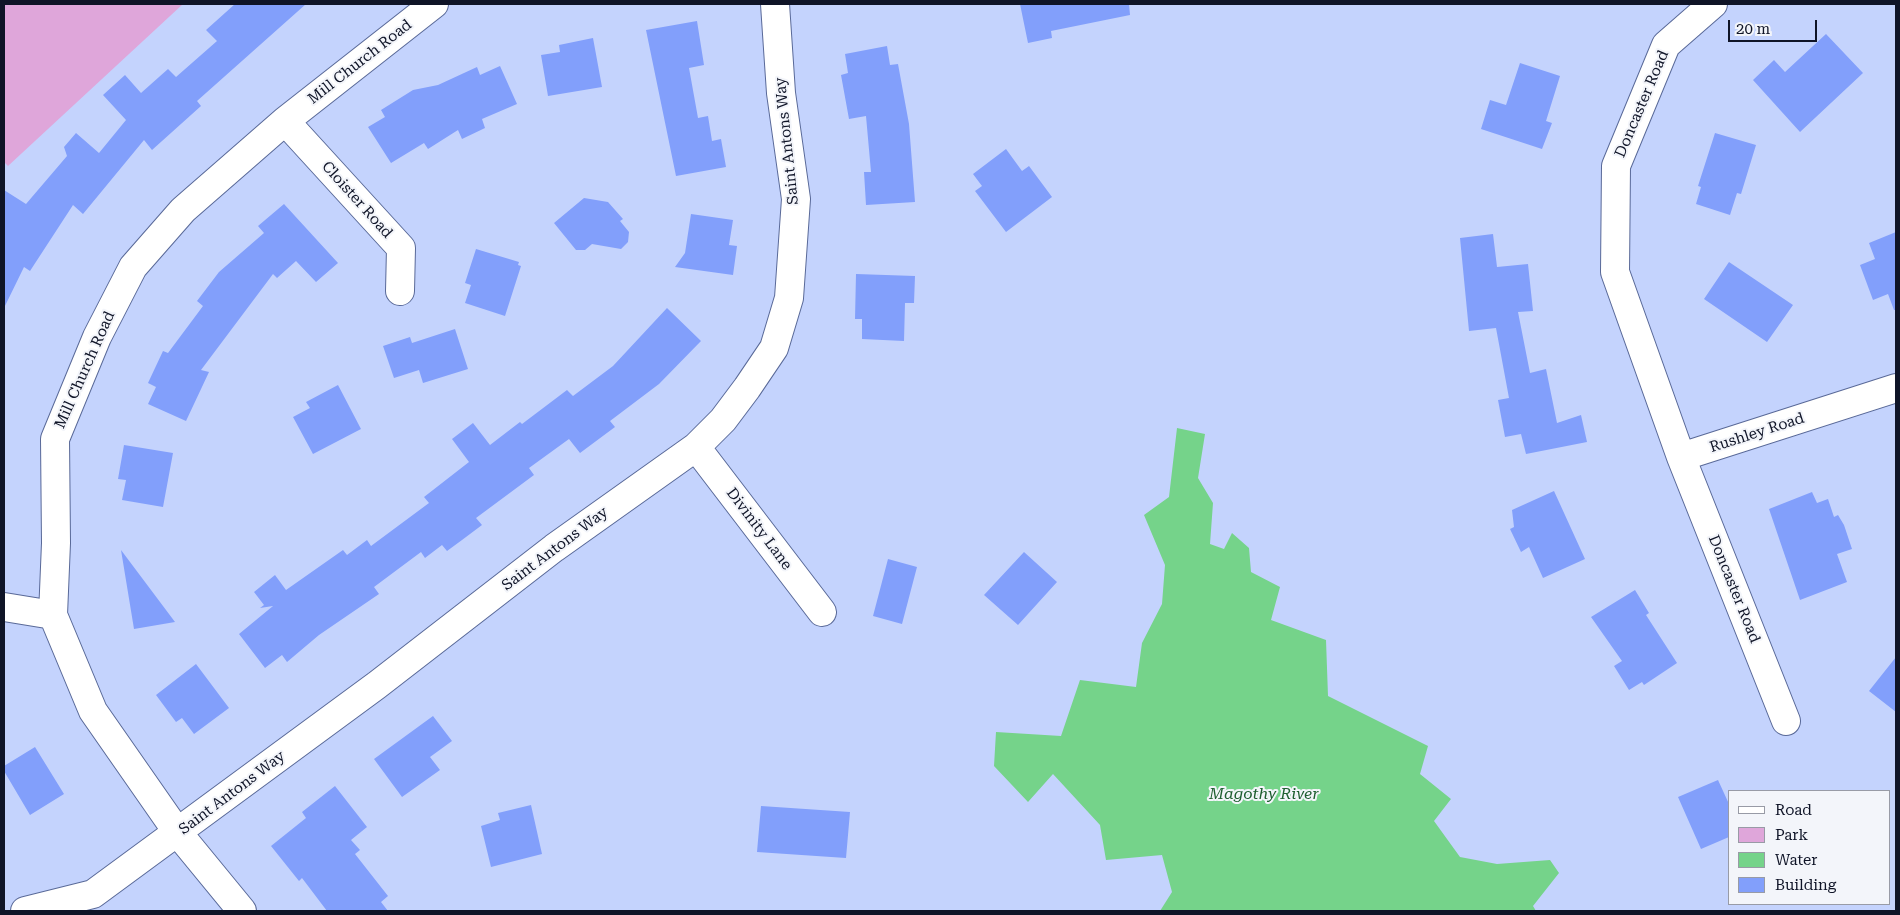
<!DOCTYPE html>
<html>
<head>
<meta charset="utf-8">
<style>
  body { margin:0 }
  #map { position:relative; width:1900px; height:915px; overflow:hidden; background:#c4d3fd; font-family:"Roboto Serif",serif }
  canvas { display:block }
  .frame { position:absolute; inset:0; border:5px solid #0f1427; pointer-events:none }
  .legend { position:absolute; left:1728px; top:790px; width:162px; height:115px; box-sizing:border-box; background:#f3f5fa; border:1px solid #989ba6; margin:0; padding:6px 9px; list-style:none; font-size:15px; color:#0f1427 }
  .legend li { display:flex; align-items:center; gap:10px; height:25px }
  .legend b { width:25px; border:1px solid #989ba6 }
  .scale { position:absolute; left:1728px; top:20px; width:89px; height:22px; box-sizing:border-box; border:2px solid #0f1427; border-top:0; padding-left:6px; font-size:15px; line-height:18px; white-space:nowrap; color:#0f1427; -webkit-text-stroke:4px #f3f5fa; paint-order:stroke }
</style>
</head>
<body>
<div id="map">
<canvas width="1900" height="915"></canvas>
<div class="frame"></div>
<ul class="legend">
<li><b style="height:6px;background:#fff"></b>Road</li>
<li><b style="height:14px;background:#dfa6da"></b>Park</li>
<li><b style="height:14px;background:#75d38a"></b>Water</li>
<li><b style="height:14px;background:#829ffb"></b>Building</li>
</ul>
<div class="scale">20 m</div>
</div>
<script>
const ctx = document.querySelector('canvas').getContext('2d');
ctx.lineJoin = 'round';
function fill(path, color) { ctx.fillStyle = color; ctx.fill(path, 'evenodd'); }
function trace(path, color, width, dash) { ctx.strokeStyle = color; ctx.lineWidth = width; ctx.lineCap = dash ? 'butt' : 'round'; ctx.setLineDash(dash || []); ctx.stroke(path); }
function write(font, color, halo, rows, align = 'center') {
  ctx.font = font + ' "Roboto Serif",serif'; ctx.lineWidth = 4; ctx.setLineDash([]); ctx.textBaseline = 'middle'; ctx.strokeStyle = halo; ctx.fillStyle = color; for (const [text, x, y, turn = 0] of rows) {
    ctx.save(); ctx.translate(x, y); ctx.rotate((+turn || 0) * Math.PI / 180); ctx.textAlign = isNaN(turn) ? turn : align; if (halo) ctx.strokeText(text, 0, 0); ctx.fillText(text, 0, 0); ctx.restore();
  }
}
const green = new Path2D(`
  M 4,4 L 183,4 L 8,166 L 4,162 Z`);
const water = new Path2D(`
  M 1177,428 L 1205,434 L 1198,478 L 1213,503 L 1210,544 L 1224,549 L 1232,533 L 1249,548 L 1251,572 L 1280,587 L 1271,620 L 1326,640 L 1328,696 L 1428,746 L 1420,774 L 1451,799 L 1434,821 L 1460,857 L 1497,864 L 1550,860 L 1559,873 L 1533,906 L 1536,911 L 1160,911 L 1172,892 L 1162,855 L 1106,860 L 1100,825 L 1053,774 L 1028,802 L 994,766 L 996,732 L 1061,736 L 1080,680 L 1136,687 L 1142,643 L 1162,604 L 1165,565 L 1144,515 L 1169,497 Z`);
const building = new Path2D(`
  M 235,4 L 306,4 L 197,101 L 201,106 L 152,150 L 144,140 L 83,214 L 73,205 L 30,271 L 24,267 L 4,308 L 4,190 L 26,204 L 67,156 L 64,147 L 76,133 L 99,153 L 126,120 L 103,95 L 125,75 L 141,93 L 168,69 L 176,77 L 217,41 L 206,30 Z
  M 1020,4 L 1129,4 L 1130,15 L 1051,31 L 1052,38 L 1028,43 Z
  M 697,21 L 704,65 L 689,68 L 698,118 L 708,116 L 712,141 L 721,139 L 726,167 L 676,176 L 646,30 Z
  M 1826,34 L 1863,73 L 1800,132 L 1753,80 L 1774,60 L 1785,72 Z
  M 593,38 L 602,87 L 548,96 L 541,55 L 560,52 L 559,45 Z
  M 887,46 L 890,65 L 898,64 L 909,124 L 915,202 L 866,205 L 864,172 L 871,172 L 866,116 L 849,119 L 841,75 L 848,73 L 845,54 Z
  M 1520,63 L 1560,76 L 1546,121 L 1552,123 L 1542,149 L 1481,129 L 1490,100 L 1506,105 Z
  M 500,66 L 517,104 L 482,119 L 485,128 L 462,139 L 458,130 L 428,149 L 424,143 L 391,163 L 368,127 L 385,117 L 381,110 L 413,90 L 438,85 L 477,67 L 480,75 Z
  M 1715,133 L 1756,145 L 1741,194 L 1737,193 L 1730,215 L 1696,204 L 1701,187 L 1698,186 Z
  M 1006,149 L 1022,171 L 1029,166 L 1052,197 L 1006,232 L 975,191 L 982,186 L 973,174 Z
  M 584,198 L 608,202 L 623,219 L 620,221 L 629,232 L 628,242 L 621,249 L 592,244 L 585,250 L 576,250 L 554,223 Z
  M 284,204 L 338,263 L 316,282 L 296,261 L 277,278 L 273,274 L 201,370 L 209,372 L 186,421 L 148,404 L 156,387 L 148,383 L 163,351 L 168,353 L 203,306 L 197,301 L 219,272 L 264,233 L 258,226 Z
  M 691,214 L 733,220 L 729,245 L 737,246 L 733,275 L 675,267 L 685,253 Z
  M 1896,232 L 1896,310 L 1894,310 L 1888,294 L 1873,300 L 1860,265 L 1875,259 L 1869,243 Z
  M 1493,234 L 1497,267 L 1528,264 L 1533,311 L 1518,312 L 1530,373 L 1546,369 L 1557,423 L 1581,415 L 1587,442 L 1526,454 L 1521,434 L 1505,437 L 1498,400 L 1509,398 L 1496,328 L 1469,331 L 1460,238 Z
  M 476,249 L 519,262 L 518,265 L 521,266 L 505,316 L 465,303 L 471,285 L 465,283 Z
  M 1729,262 L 1793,305 L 1767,342 L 1704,299 Z
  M 856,274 L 915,276 L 914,303 L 905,303 L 904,341 L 862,339 L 862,319 L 855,319 Z
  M 667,308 L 701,341 L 659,384 L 610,421 L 615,427 L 580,453 L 569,439 L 529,468 L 534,475 L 476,518 L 482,525 L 462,540 L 447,551 L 442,545 L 425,558 L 421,552 L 374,587 L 379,594 L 319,635 L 287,662 L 282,655 L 265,668 L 239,634 L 273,606 L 260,608 L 264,605 L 254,592 L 275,575 L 286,590 L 343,550 L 347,555 L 367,540 L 371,546 L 429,503 L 424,497 L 469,462 L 452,439 L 473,423 L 490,445 L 520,422 L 522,424 L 567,390 L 573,396 L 613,366 Z
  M 455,329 L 468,369 L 423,383 L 419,370 L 394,378 L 383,346 L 410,337 L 412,343 Z
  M 338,385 L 361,429 L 313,454 L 293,417 L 310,408 L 306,402 Z
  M 124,445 L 173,453 L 163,507 L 122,500 L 126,480 L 118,479 Z
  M 1554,491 L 1585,559 L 1543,578 L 1529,547 L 1521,552 L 1510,529 L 1514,527 L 1512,510 Z
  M 1812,492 L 1817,503 L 1828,499 L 1834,517 L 1838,515 L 1844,525 L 1852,549 L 1837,554 L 1847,582 L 1800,600 L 1769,509 Z
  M 121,550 L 175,622 L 134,629 Z
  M 1024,552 L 1057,582 L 1018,625 L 984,595 Z
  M 888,559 L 917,567 L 902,624 L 873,616 Z
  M 1635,590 L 1649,613 L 1646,615 L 1677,663 L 1644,685 L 1642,682 L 1629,690 L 1614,666 L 1622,661 L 1591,617 Z
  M 1896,657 L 1896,712 L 1869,691 Z
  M 196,664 L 229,708 L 194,734 L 182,718 L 176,722 L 156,695 Z
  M 433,716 L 452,741 L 430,757 L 440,770 L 402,797 L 374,759 Z
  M 35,747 L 64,794 L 30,815 L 4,771 L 4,766 Z
  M 1718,780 L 1729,804 L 1729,837 L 1701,849 L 1678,797 Z
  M 335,786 L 367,827 L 351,840 L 360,850 L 355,854 L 388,896 L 381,902 L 388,911 L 327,911 L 302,878 L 299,881 L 271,846 L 306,818 L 302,812 Z
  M 531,805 L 542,854 L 491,867 L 481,826 L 500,820 L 498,813 Z
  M 761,806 L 850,812 L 846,858 L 757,852 Z`);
const minor = new Path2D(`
  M 1713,4 L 1666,45 L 1616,166 L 1615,272 L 1681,457 L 1896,388
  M 285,121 L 401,248 L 400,291
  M 696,447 L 822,612
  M 1681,457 L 1786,721
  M 4,607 L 53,615
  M 25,911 L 93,894 L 377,685 L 554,548 L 696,447 L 723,420 L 747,388 L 774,348 L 789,298 L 796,199 L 781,93 L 775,4
  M 242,911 L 178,833 L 93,711 L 53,615 L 56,543 L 55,439 L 97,337 L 133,267 L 183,210 L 285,121 L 434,4`);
const streetNames = [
  ["Mill Church Road",360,62,-38],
  ["Doncaster Road",1642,104,-67],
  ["Saint Antons Way",787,141,-96],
  ["Cloister Road",357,200,48],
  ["Mill Church Road",85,370,-66],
  ["Rushley Road",1757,433,-18],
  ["Divinity Lane",759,529,53],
  ["Saint Antons Way",555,549,-37],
  ["Doncaster Road",1734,589,68],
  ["Saint Antons Way",232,793,-37]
];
const waterNames = [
  ["Magothy River",1264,794]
];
fill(green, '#dfa6da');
fill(water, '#75d38a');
fill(building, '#829ffb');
trace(minor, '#596998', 30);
trace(minor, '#fff', 28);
write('15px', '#0f1427', '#f3f5fa', streetNames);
write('italic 16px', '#1d5e2f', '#f3f5fa', waterNames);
</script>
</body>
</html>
